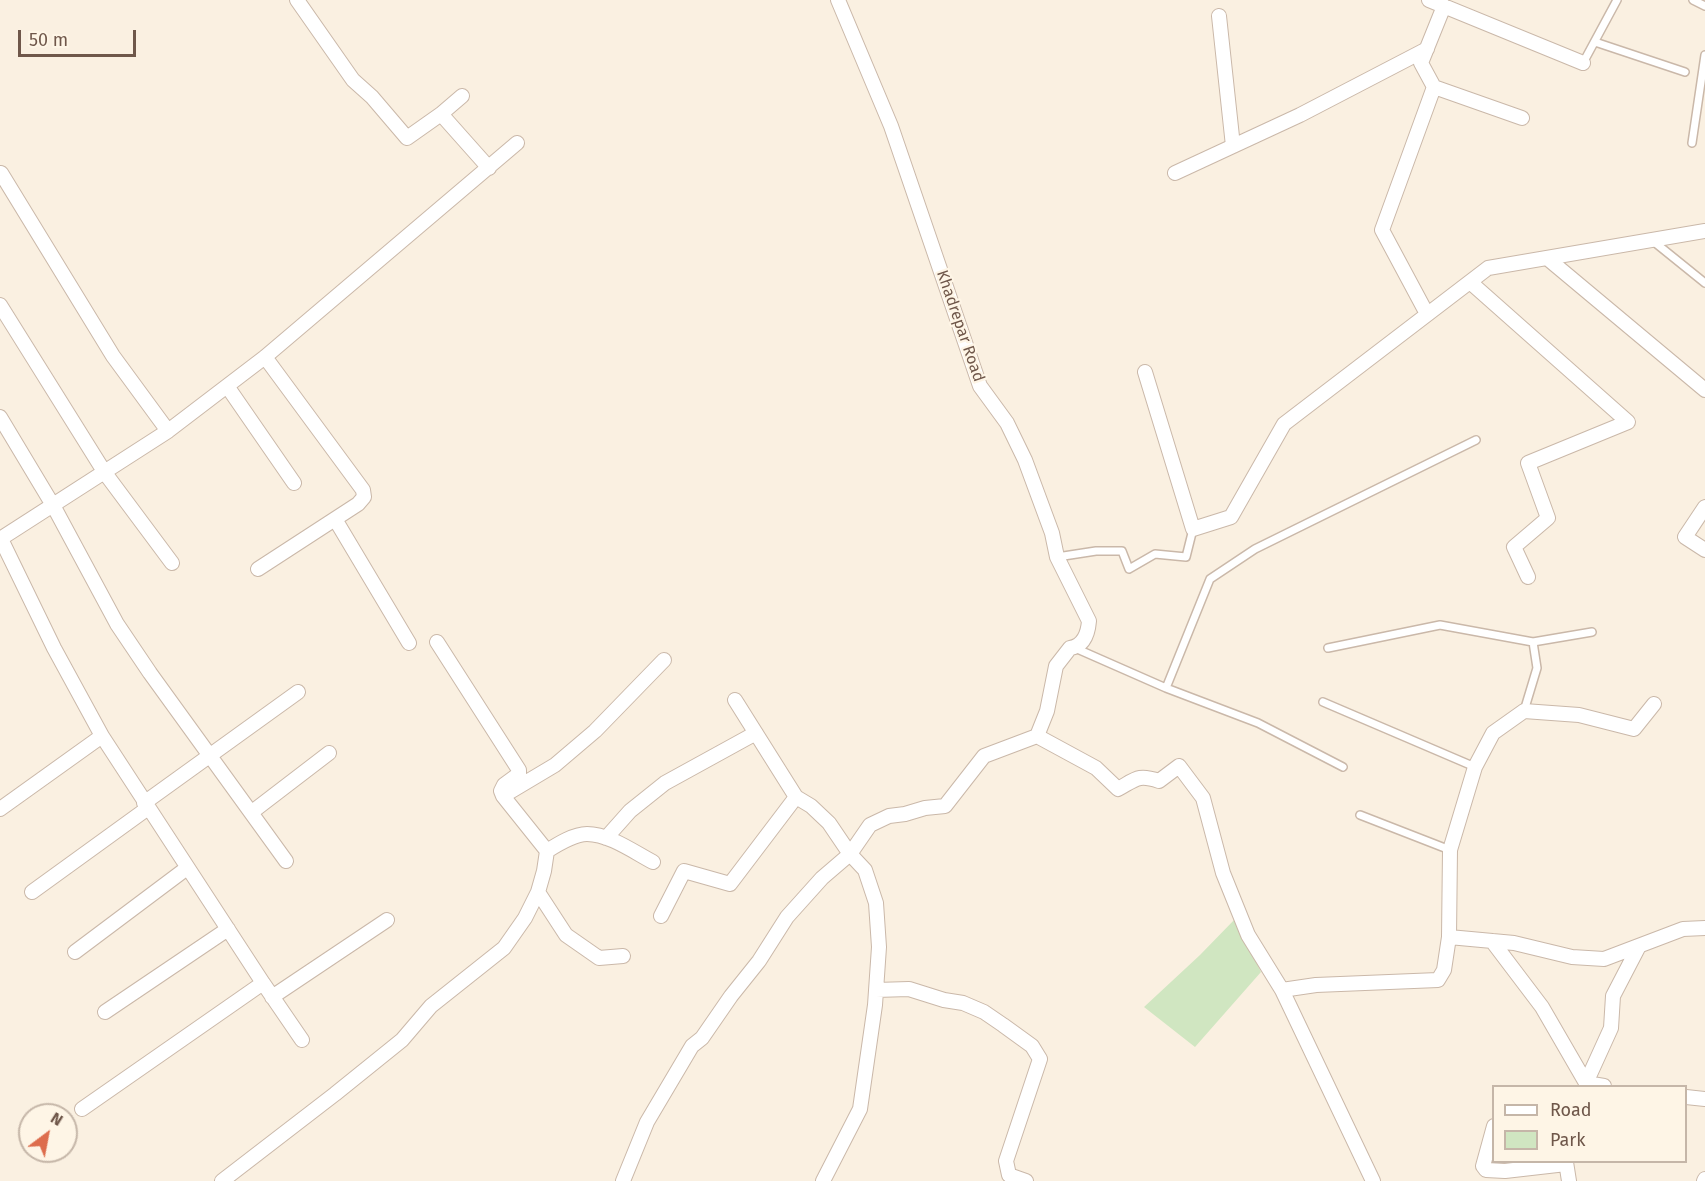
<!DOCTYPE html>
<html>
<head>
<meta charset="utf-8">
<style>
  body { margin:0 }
  #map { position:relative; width:1705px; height:1181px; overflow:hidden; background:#faf0e1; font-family:"Fira Sans",sans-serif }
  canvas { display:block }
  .legend { position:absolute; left:1492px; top:1085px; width:195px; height:78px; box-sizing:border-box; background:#fef5e6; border:2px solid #c5b6a8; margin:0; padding:8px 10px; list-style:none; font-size:18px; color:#6f574a }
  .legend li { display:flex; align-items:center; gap:12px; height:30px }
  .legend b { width:30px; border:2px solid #c5b6a8 }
  .north { position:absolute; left:18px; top:1103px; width:60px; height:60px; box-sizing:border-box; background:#fef5e6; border:2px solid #c5b6a8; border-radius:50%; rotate:32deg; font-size:16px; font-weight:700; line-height:24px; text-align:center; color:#6f574a }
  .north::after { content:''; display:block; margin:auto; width:21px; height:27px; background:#dd6d4d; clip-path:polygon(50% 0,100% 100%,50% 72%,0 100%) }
  .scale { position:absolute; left:18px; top:30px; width:118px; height:27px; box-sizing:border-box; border:3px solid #6f574a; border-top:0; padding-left:8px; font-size:18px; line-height:21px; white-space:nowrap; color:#6f574a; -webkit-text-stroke:4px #fef5e6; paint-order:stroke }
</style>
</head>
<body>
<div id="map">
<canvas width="1705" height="1181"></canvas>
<ul class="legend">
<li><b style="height:8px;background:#fff"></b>Road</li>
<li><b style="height:16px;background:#d0e6c1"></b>Park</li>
</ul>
<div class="north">N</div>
<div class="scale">50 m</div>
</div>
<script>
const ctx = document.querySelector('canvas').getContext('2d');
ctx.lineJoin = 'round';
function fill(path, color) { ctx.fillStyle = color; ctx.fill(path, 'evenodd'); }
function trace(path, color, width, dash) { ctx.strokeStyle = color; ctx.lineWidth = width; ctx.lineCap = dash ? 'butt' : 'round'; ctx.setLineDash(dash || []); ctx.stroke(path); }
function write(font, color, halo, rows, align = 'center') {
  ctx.font = font + ' "Fira Sans",sans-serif'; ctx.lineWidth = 4.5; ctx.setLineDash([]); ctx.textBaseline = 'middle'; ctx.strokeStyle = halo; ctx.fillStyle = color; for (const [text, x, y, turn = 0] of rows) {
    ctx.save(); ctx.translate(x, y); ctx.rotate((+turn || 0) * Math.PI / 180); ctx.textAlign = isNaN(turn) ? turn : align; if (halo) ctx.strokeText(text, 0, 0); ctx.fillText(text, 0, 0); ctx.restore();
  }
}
const green = new Path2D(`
  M 1235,919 L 1261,972 L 1195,1047 L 1144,1007 L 1200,955 Z`);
const lane = new Path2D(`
  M 1693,0 L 1705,6
  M 1595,42 L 1685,72
  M 1583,63 L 1617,0
  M 1692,143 L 1705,55
  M 1653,241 L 1705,283
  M 1057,557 L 1096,551 L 1122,551 L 1129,569 L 1155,554 L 1186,557 L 1193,529
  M 1075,648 L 1166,688 L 1258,723 L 1343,767
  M 1328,648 L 1440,625 L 1533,642 L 1592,632
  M 1166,688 L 1210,579 L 1255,549 L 1476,440
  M 1323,702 L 1475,767
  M 1524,711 L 1537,668 L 1533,642
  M 1360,815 L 1450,850`);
const street = new Path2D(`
  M 297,0 L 353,80 L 372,97 L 407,138 L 441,114 L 462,96
  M 838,0 L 891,126 L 980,386 L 1007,423 L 1025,460 L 1052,533 L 1057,557 L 1089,621 C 1088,633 1084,646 1070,648 L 1056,666 L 1047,711 L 1037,736
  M 1429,0 L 1583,63
  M 1219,16 L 1233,146
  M 1434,87 L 1522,118
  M 441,114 L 489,168
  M 1,173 L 113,356 L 168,431
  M 1175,173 L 1300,115 L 1427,49
  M 1547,258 L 1705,390
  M 1470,282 L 1628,422 L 1528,463 L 1548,518 L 1514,547 L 1528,577
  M 0,305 L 105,473 L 172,563
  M 1427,314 L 1382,230 L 1434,87 L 1421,63 L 1444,6
  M 1145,372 L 1193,529 L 1231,517 L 1284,424 L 1488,268 L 1705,231
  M 227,386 L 294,483
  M 0,417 L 54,507 L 117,624 L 150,673 L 286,861
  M 1705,507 L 1685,537 L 1705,550
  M 335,519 L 409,643
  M 0,539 L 168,431 L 265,357 L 517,143
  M 1,539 L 54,648 L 102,736 L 263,983 L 302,1040
  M 258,569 L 358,504 L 364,497 L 363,490 L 265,357
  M 437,642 L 519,770 L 519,774 L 504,785 L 501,791 L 503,796 L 547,851
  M 735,700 L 796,797 L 811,806 L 829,823 L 850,854 L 865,870 L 876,903 L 879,947 L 875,1005 L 860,1109 L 823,1181
  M 503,796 L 555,765 L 595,731 L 664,660
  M 144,803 L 298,692
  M 0,809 L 102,736
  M 252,812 L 329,753
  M 606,838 L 630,811 L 665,783 L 756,733
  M 32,892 L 148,808
  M 538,892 L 566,935 L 599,958 L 623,956
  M 661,916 L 684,871 L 730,884 L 796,797
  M 1449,937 L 1450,850 L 1475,767 L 1493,733 L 1524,711 L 1579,715 L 1634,729 L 1654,704
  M 1492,941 L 1542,1007 L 1586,1083 L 1586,1086
  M 75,952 L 187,868
  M 876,990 L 909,989 L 944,1000 L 963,1003 L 984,1012 L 1003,1025 L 1032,1046 L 1040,1059 L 1006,1161 L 1009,1175 L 1026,1181
  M 1282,990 L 1316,985 L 1438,980 L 1444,970 L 1449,937 L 1514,943 L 1572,957 L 1604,959 L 1683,929 L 1705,928
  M 272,997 L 387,920
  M 105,1012 L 228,929
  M 1604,1086 L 1586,1083 L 1611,1028 L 1613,996 L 1639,946
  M 1686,1097 L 1705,1099
  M 82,1109 L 263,983
  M 1494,1126 L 1483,1166 L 1486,1170 L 1505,1171 L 1566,1164
  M 1566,1162 L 1569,1181
  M 222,1181 L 335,1094 L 402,1040 L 431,1006 L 504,948 L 525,918 L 538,892 L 544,871 L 547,851 C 558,844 574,834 587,834 C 609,834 634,852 653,862
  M 623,1181 L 647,1122 L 692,1046 L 702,1038 L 731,996 L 759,961 L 787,917 L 822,878 L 850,854 L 870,825 L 889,816 L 905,814 L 925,808 L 945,806 L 984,756 L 1037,736 L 1096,768 L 1118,789 C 1136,779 1138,774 1159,781 L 1179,766 L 1203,798 L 1223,873 L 1248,935 L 1282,990 L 1373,1181
  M 1704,1181 L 1705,1179`);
const streetNames = [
  ["Khadrepar Road",960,326,71]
];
fill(green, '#d0e6c1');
trace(lane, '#cab8a9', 10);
trace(street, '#cab8a9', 16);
trace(lane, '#fff', 7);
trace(street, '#fff', 14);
write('16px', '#6f574a', '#fef5e6', streetNames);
</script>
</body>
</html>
